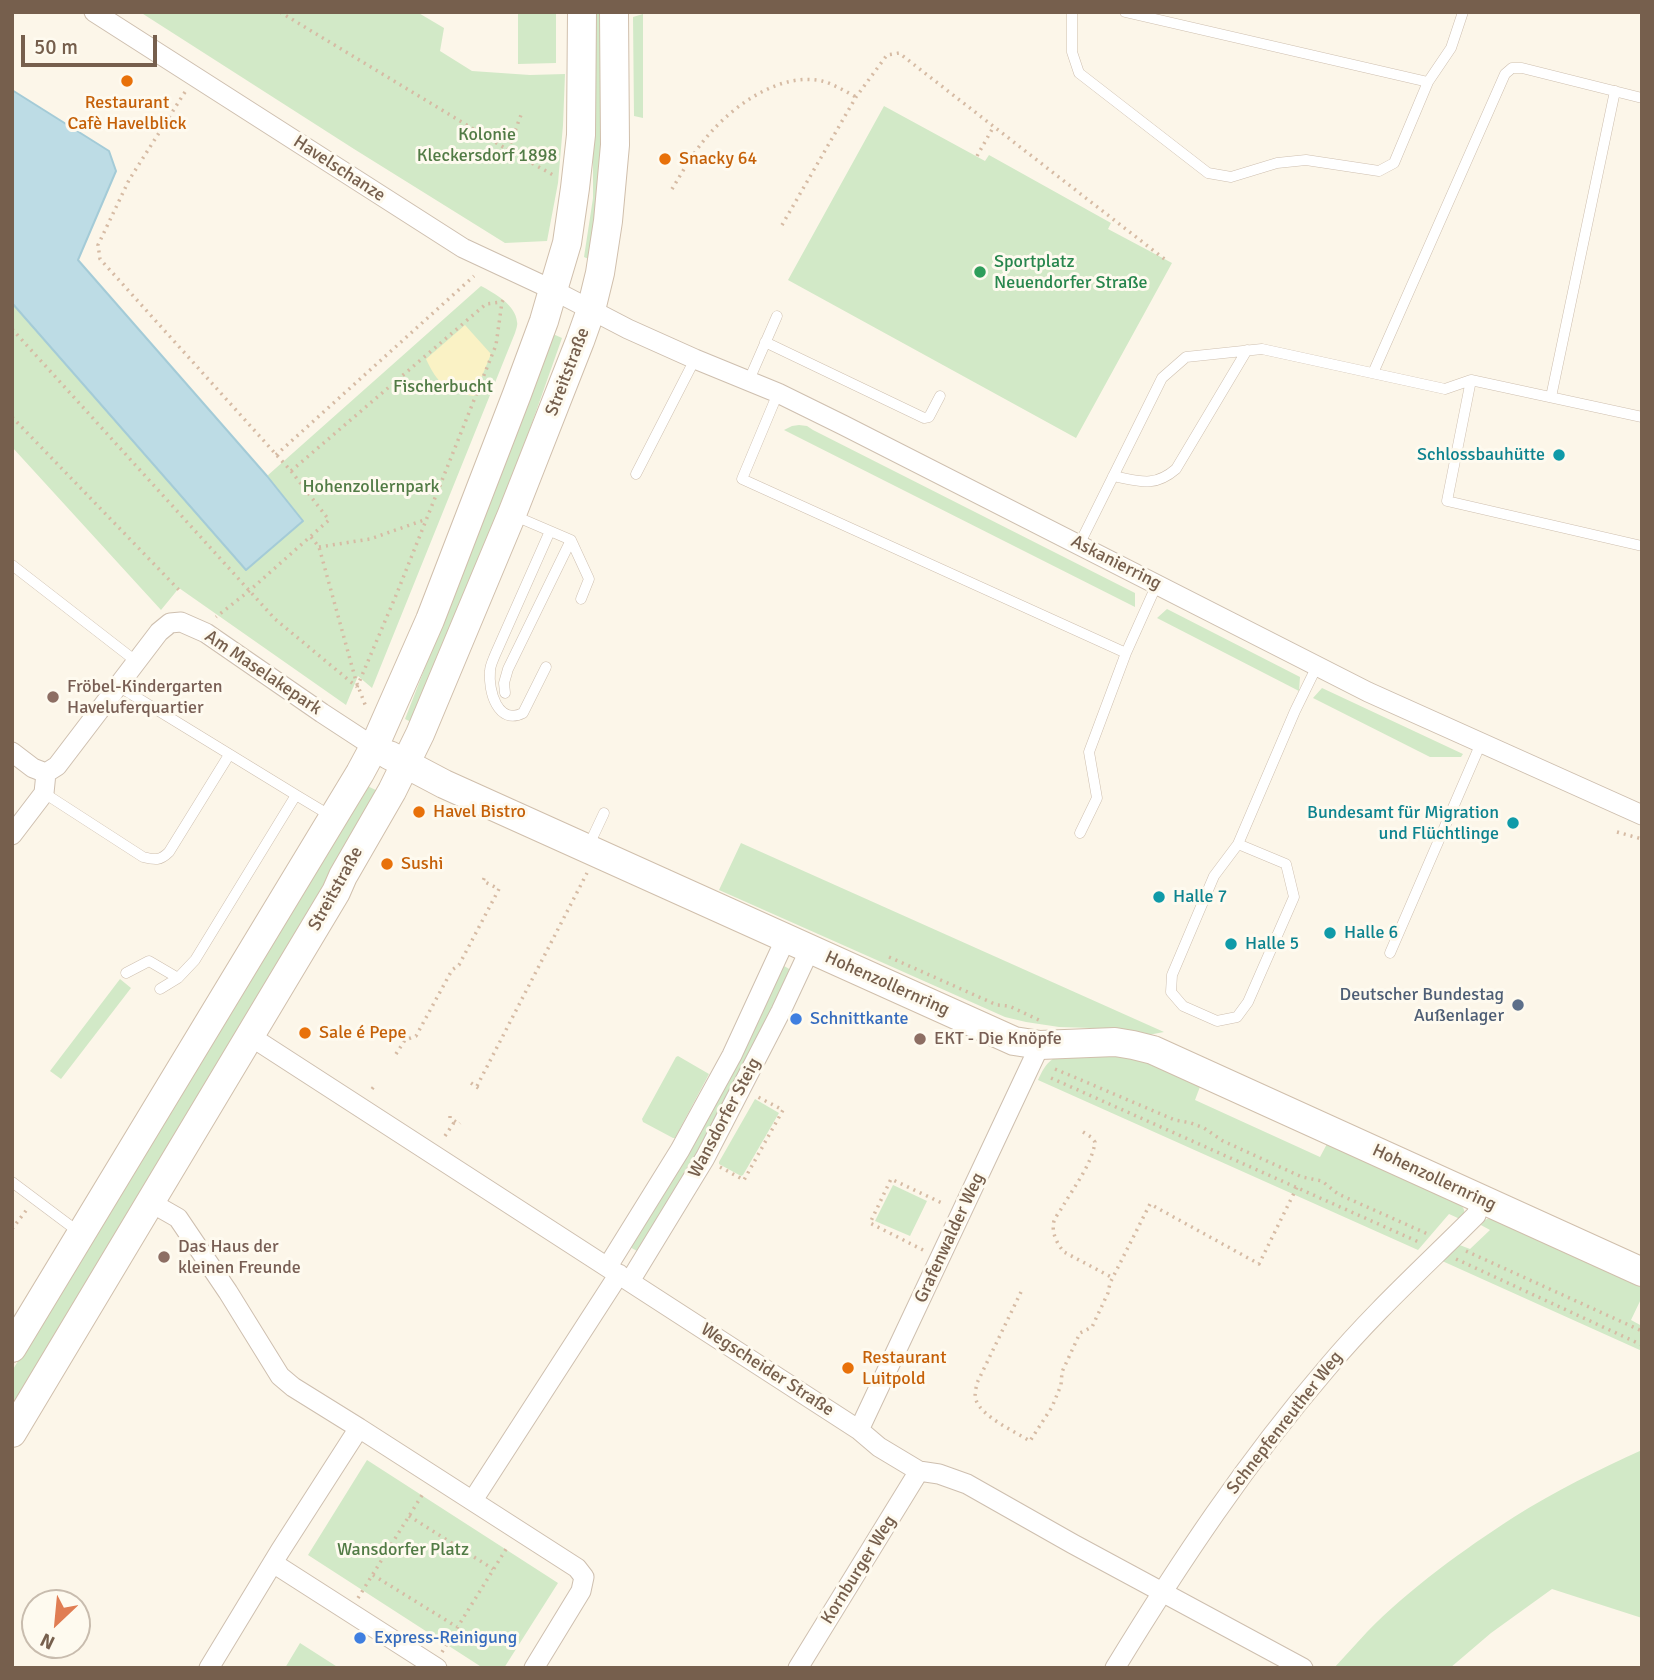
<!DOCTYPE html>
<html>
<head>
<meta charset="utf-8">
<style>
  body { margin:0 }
  #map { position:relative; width:1654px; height:1680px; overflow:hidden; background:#fcf6e9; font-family:Signika,sans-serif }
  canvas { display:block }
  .frame { position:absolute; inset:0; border:14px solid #765f4d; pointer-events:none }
  .north { position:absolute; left:21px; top:1589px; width:70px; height:70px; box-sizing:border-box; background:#fefaef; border:2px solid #c8bcae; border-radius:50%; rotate:206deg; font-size:19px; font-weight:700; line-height:28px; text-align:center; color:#765f4d }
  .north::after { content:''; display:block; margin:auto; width:24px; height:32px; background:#e07d53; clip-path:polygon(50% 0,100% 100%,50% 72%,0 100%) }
  .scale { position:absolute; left:21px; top:35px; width:136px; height:32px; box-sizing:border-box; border:4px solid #765f4d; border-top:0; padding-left:9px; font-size:21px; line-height:24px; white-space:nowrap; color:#765f4d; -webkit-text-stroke:5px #fefaef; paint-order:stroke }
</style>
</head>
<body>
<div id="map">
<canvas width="1654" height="1680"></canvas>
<div class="frame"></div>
<div class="north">N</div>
<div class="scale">50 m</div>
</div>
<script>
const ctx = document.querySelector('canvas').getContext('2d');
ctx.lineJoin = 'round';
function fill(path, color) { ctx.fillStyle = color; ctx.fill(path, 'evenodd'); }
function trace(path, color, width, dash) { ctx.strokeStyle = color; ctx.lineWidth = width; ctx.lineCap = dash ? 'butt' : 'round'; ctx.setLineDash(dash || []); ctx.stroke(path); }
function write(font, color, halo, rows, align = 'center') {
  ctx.font = font + ' Signika,sans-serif'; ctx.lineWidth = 6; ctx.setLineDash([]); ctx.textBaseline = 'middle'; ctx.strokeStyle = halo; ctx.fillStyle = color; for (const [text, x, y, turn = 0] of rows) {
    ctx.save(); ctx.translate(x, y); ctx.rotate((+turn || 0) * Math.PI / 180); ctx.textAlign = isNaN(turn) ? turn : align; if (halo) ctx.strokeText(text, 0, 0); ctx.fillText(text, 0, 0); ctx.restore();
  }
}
const green = new Path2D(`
  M 140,12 L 417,12 L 444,28 L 440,51 L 472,71 L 530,75 L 565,74 L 563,125 L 558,183 L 547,241 L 505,243 L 354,149 Z
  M 518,12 L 556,12 L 556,63 L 518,64 Z
  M 593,12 L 604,12 L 605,136 L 593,261 L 584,257 L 593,198 Z
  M 643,14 L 643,118 L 634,116 L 633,17 Z
  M 884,106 L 985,161 L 989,155 L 1111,223 L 1108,229 L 1172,263 L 1076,438 L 788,280 Z
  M 481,286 C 494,293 516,305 517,322 C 518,324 516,330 515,333 L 372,688 L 358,676 L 346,705 L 179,588 L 161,610 L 12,447 L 12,303 L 246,570 L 302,521 L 267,476 Z
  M 553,334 L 562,338 L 527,437 L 525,448 L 417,725 L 405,719 L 426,665 L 438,621 Z
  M 799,425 L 807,426 L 813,430 L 1135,593 L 1135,607 L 784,430 L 792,426 Z
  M 1167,609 L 1300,677 L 1299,691 L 1157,618 Z
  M 1322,688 L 1463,754 L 1461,757 L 1430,757 L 1313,698 Z
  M 365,785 L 378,791 L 333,876 L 12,1412 L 12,1371 Z
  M 741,843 L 1164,1032 L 1148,1035 L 1125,1029 L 1059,1027 L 1026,1022 L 1005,1017 L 719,890 Z
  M 784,966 L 791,970 L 732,1099 L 637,1251 L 628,1246 L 781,967 Z
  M 120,979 L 131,988 L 61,1079 L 50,1071 Z
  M 1068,1052 L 1131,1056 L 1201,1084 L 1195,1100 L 1320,1157 L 1328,1142 L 1455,1200 C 1461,1205 1466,1208 1464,1216 L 1460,1219 L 1449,1214 L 1418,1250 L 1038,1080 C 1046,1063 1050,1058 1068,1052 Z
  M 678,1056 L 709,1074 L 675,1138 L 673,1138 L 643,1122 L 642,1119 L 676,1057 Z
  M 755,1099 L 779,1113 L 743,1175 L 741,1176 L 719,1164 L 719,1162 Z
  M 893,1185 L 927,1201 L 910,1236 L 875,1221 Z
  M 1491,1218 L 1642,1285 L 1642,1297 L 1631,1320 L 1642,1326 L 1642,1351 L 1440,1260 L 1457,1244 L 1470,1249 L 1490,1230 L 1479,1224 L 1484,1220 Z
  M 1642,1450 L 1642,1618 L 1552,1589 L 1491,1633 L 1450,1668 L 1334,1668 C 1345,1656 1356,1644 1367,1632 C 1409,1589 1463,1550 1514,1517 C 1555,1491 1598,1470 1642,1450 Z
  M 367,1460 L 558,1583 L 504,1668 L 483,1668 L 308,1555 Z
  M 300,1643 L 339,1668 L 285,1668 Z`);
const sand = new Path2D(`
  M 465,325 L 491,354 L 474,396 C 447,393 437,383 426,359 Z`);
const water = new Path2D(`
  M 12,90 L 109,151 L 116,171 L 78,260 L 267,476 L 303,521 L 246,570 L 12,303 Z`);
const path = new Path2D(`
  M 280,12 L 508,150 L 555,176
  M 185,92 L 129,180 L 98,245 L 100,259 L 291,471 L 329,520 L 249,591 L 216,617
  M 508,150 L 521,115
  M 977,156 L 994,126
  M 672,189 C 684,169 696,148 712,131 C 737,103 782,72 822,81 C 833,84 845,91 856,97
  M 782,225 L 856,97 L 887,55 L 899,53 L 1167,261
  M 12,329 L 275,619 L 357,687
  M 12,417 L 181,592
  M 276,455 L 474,276
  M 291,471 L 486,304 L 502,302 L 505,297
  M 311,537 L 319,547 L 356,681 L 366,707
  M 319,547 L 370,539 L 427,519
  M 357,687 L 397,593 L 496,345 L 502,302
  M 1617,832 L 1642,839
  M 889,957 L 997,1005 L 1009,1006 L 1039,1020
  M 396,1054 L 405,1040 L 416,1036 L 452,970 L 459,965 L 499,889 L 483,881 L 485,876
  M 1055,1069 L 1175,1120 L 1191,1123 L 1204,1128 L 1223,1141 L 1302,1177 L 1322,1181 L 1338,1194 L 1430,1235
  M 1051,1078 L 1421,1243
  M 471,1083 L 481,1090
  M 477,1086 L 587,873
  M 372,1089 L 376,1084
  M 450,1116 L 450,1118 L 459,1124 L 460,1123
  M 1083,1132 L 1091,1137 L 1095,1142 C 1092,1164 1074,1187 1063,1206 C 1060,1211 1056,1216 1054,1221 C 1051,1232 1057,1244 1064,1252 L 1113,1278
  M 445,1136 L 455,1121
  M 720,1167 L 744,1180 L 783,1110 L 758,1097
  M 12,1229 L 28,1208
  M 923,1250 L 870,1223 L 891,1179 L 944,1204
  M 1466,1251 L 1642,1331
  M 1456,1259 L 1642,1345
  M 1021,1292 L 977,1383 C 976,1389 974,1395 976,1400 C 982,1417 1014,1431 1030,1441 L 1052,1407 L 1061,1385 L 1062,1372 L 1080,1333 L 1092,1327 L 1108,1293 L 1110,1283 L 1150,1204 L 1259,1264 L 1297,1187
  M 409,1516 L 493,1569
  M 373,1575 L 457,1627
  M 358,1598 L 424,1492
  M 442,1652 L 508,1546`);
const lane = new Path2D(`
  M 1072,12 L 1072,52 L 1079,73 L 1208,173 L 1231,177 L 1277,163 L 1306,160 L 1379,171 L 1394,163 L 1428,82 L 1451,48 L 1463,12
  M 1125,12 L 1428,82
  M 765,342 L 924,418 L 929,417 L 940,396
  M 1373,373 L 1505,74 L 1512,68 L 1522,68 L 1642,98
  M 749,380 L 777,316
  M 778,393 L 742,479 L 1126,653 L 1157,584
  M 1551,397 L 1615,91
  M 1642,417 L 1471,380 L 1447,501 L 1642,546
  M 636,474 L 695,359
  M 1113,476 C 1139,481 1154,488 1176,469 L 1247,350
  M 515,516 L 571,540 L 589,579 L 581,599
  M 1079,545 L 1162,378 L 1186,357 L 1262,349 L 1445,389 L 1471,380
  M 12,565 L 137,662
  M 546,667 L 523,713 C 498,726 488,691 490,671 C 490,666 493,660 495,655 L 550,531
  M 118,686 L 296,795
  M 505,693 L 504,683 L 508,669 L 571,540
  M 44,793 L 143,857 C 155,860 160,861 169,852 L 229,755
  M 1080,833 L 1097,798 L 1089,752 L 1126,653
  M 1238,844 L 1286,864 L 1294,897 L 1248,1002 L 1237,1017 L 1217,1021 L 1183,1006 L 1171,992 L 1172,975 L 1214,876 L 1238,844 L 1295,711 L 1317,666
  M 588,847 L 604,813
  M 1390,953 L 1481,743
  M 126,973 L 149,961 L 178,978
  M 160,989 L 178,978 L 195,960 L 296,795 L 331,816
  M 12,1182 L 80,1233`);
const street = new Path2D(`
  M 94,12 L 463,248 L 553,290 L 628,329 L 695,359 L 778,393 L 843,425 L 1368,692 L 1642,815
  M 12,752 L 33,768 L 46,773 L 57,766 L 159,632 L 170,623 L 181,622 L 206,633 L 322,713 L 374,747
  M 12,835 L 44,793 L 46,773
  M 250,1036 L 859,1430 L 879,1447 L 919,1471 L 939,1474 L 967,1484 L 1073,1544 L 1303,1668
  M 150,1202 L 178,1218 L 228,1292 L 280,1376 L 293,1387 L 359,1428
  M 608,1266 L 680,1150 L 732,1055 L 786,938
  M 630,1281 L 705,1158 L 781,1011 L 810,949
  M 859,1430 L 1040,1045
  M 473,1500 L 619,1274
  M 273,1563 L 437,1668
  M 209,1668 L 280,1551 L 359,1428 L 577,1568 L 584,1577 L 581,1591 L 534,1668
  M 798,1668 L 919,1471
  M 1115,1668 C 1179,1563 1247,1461 1327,1368 C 1373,1313 1425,1266 1476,1215 L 1482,1200`);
const secondary = new Path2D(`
  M 389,755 L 444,784 L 1014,1041 L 1040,1045 L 1115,1042 L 1133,1045 L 1153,1050 L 1642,1272
  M 12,1348 L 360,773 L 374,747 L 430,620 L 517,394 L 544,321 L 553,290 L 567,243 L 575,188 L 581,135 L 582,12
  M 12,1433 L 336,892 L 343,876 L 392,791 L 420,734 L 512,514 L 580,341 L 591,310 L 600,273 L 608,221 L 615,145 L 614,12`);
const markers = [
  [127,81,7,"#e8710a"],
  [665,159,7,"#e8710a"],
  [980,272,7,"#2e9e5b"],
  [1559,455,7,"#0f9aa8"],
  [53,697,7,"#8d6e63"],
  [419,812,7,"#e8710a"],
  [1513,823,7,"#0f9aa8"],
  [387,864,7,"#e8710a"],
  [1159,897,7,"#0f9aa8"],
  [1330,933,7,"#0f9aa8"],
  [1231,944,7,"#0f9aa8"],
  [1518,1005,7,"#5c6f8a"],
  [796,1019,7,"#3f7fe0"],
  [305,1033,7,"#e8710a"],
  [920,1039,7,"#8d6e63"],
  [164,1257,7,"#8d6e63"],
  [848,1368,7,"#e8710a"],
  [360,1638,7,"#3f7fe0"]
];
const foodNames = [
  ["Restaurant",127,103,"center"],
  ["Cafè Havelblick",127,124,"center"],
  ["Snacky 64",679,159],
  ["Havel Bistro",433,812],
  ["Sushi",401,864],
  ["Sale é Pepe",319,1033],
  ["Restaurant",862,1358],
  ["Luitpold",862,1379]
];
const parkNames = [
  ["Kolonie",487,135],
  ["Kleckersdorf 1898",487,156],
  ["Fischerbucht",443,387],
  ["Hohenzollernpark",371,487],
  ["Wansdorfer Platz",403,1550]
];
const streetNames = [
  ["Havelschanze",339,169,33],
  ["Streitstraße",568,372,-69],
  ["Askanierring",1116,563,27],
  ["Am Maselakepark",263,673,34],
  ["Streitstraße",336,889,-61],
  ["Hohenzollernring",887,984,24],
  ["Wansdorfer Steig",725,1118,-62],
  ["Hohenzollernring",1434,1178,25],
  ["Grafenwalder Weg",950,1238,-65],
  ["Wegscheider Straße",767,1370,33],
  ["Schnepfenreuther Weg",1285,1423,-52],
  ["Kornburger Weg",859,1570,-58]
];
const leisureNames = [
  ["Sportplatz",994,262],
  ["Neuendorfer Straße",994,283]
];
const cultureNames = [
  ["Schlossbauhütte",1545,455,"right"],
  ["Bundesamt für Migration",1499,813,"right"],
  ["und Flüchtlinge",1499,834,"right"],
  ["Halle 7",1173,897],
  ["Halle 6",1344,933],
  ["Halle 5",1245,944]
];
const educationNames = [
  ["Fröbel-Kindergarten",67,687],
  ["Haveluferquartier",67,708],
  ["EKT - Die Knöpfe",934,1039],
  ["Das Haus der",178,1247],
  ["kleinen Freunde",178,1268]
];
const serviceNames = [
  ["Deutscher Bundestag",1504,995],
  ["Außenlager",1504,1016]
];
const shopNames = [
  ["Schnittkante",810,1019],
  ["Express-Reinigung",374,1638]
];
fill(green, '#d2e9c7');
fill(sand, '#faf2c5');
fill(water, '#bddce5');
trace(water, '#a4cbd7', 2);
trace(lane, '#cebfaf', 11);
trace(street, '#cebfaf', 21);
trace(secondary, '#d0bfac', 30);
trace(path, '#d6bba4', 3.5, [2, 5]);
trace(lane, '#fff', 10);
trace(street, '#fff', 19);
trace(secondary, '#fff', 28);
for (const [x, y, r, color] of markers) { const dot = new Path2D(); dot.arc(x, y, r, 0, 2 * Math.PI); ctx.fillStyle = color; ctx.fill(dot); trace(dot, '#fefaef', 2.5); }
write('18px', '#c56008', '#fefaef', foodNames, 'left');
write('18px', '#517b45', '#fefaef', parkNames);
write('18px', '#765f4d', '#fefaef', streetNames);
write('18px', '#27864d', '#fefaef', leisureNames, 'left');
write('18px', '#0d838f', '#fefaef', cultureNames, 'left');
write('18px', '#785e54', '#fefaef', educationNames, 'left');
write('18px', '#4e5e75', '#fefaef', serviceNames, 'right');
write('18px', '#366cbe', '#fefaef', shopNames, 'left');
</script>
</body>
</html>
